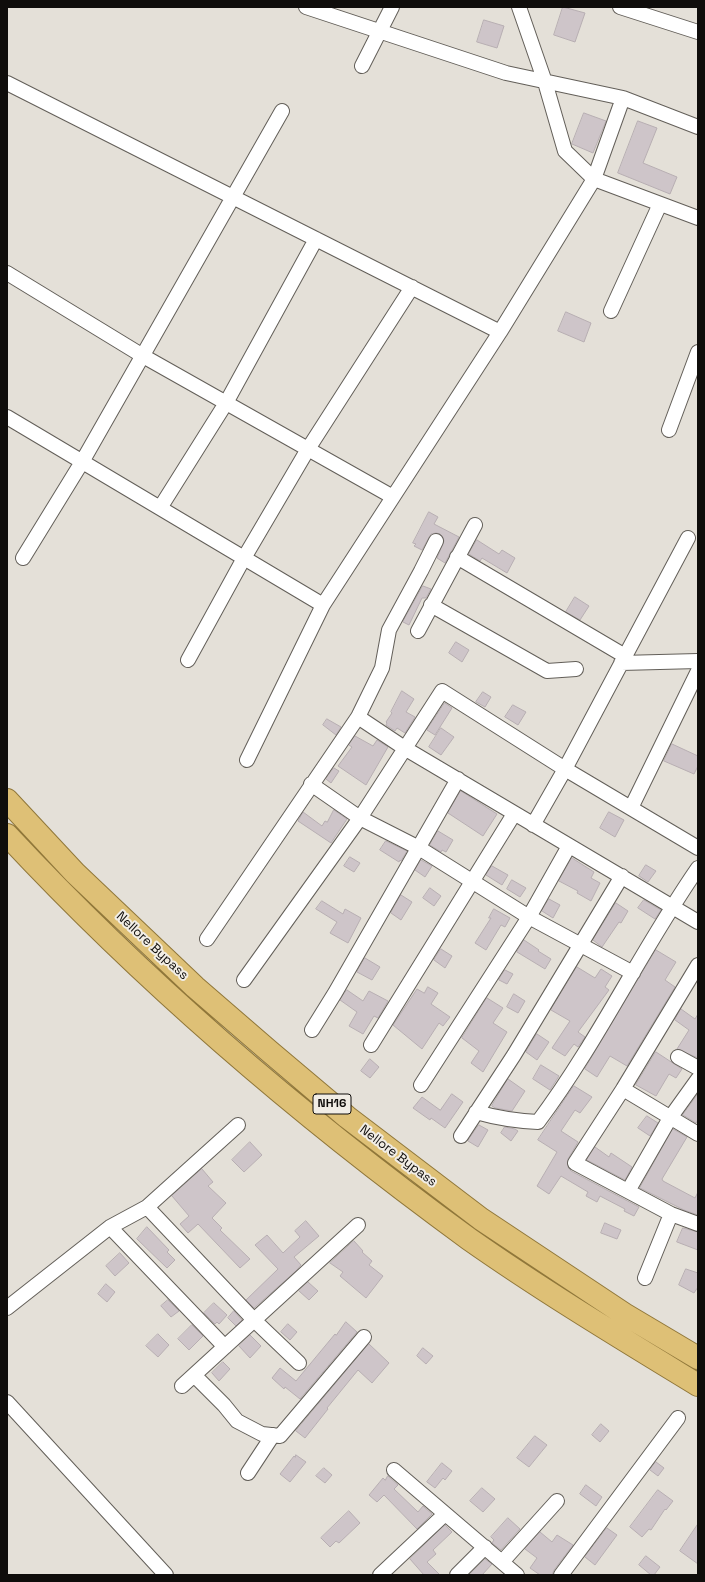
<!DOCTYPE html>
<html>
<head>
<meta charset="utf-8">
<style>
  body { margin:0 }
  #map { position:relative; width:705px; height:1582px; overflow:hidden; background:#e4e0d8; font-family:"Space Grotesk",sans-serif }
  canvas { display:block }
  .frame { position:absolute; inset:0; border:8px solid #0f0d0b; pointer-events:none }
</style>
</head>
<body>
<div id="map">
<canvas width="705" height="1582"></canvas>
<div class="frame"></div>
</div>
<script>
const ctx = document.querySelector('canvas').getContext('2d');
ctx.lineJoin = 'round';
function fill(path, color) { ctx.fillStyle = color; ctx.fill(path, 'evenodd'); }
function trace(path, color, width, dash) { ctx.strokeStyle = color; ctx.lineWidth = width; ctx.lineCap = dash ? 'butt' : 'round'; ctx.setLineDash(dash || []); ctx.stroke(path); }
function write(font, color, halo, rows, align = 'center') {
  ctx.font = font + ' "Space Grotesk",sans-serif'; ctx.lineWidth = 4; ctx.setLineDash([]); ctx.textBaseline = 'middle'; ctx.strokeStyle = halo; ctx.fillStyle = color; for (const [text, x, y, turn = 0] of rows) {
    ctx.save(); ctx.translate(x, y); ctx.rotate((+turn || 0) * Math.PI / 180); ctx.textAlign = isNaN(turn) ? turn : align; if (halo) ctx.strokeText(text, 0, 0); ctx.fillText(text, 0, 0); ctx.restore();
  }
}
const building = new Path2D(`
  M 563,7 L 585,13 L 575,42 L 554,35 Z
  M 484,20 L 504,26 L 497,48 L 477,42 Z
  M 584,113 L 606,121 L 593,153 L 572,144 Z
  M 638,121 L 657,128 L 643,163 L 677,177 L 670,194 L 618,173 Z
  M 566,312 L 591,323 L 584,342 L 558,331 Z
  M 429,512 L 438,517 L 434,524 L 459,537 L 445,563 L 437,558 L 444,541 L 443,537 L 440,534 L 436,533 L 431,534 L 422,550 L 414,546 L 416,544 L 413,543 Z
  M 477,540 L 499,554 L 502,550 L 515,558 L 507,573 L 482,558 L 480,561 L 469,554 Z
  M 423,586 L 431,589 L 426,598 L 422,598 L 409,625 L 403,622 Z
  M 575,597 L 589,606 L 580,620 L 566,612 Z
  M 456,642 L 469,650 L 462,662 L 449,653 Z
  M 402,691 L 414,699 L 406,712 L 415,717 L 405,733 L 397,728 L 395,731 L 386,725 L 387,723 L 386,722 L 392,713 L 391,712 Z
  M 483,692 L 491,697 L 485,707 L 476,702 Z
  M 445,703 L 452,708 L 435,735 L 427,730 Z
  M 513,705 L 526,712 L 518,725 L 505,717 Z
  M 327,719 L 341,727 L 336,735 L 323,725 Z
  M 441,728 L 454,737 L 441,755 L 429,747 Z
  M 355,736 L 373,746 L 377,740 L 388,747 L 366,785 L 338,766 L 352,747 L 349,745 Z
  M 672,744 L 698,756 L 698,766 L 694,774 L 664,761 Z
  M 334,768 L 339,771 L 331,783 L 326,779 Z
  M 461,791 L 497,814 L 483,836 L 448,813 Z
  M 334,810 L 347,819 L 331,843 L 298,821 L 303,812 L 322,826 L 325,821 L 327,822 Z
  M 609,812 L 624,820 L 615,837 L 600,828 Z
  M 438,831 L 453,840 L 446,852 L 442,850 L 441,852 L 430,845 Z
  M 386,841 L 407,851 L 401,861 L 400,860 L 399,862 L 380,850 Z
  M 350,857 L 360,863 L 354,872 L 344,866 Z
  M 572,858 L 594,872 L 591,878 L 600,883 L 591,901 L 577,893 L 578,891 L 559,881 Z
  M 421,860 L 432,866 L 425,877 L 415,870 Z
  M 646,865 L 656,871 L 648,882 L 639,876 Z
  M 492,866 L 508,875 L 502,885 L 486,875 Z
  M 512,880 L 526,888 L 520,897 L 507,889 Z
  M 430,888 L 441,896 L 434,906 L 423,898 Z
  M 401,895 L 412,902 L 401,920 L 391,913 Z
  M 549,899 L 560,905 L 553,918 L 542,911 Z
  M 644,900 L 661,910 L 655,919 L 638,908 Z
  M 322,901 L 343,914 L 345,909 L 361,918 L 348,943 L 330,933 L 337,922 L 316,909 Z
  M 616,903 L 628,911 L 621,923 L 619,922 L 602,947 L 593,940 Z
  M 494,909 L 510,918 L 505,927 L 501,925 L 486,950 L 475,943 L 491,918 L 489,918 Z
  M 524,940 L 539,950 L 538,951 L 551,959 L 545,969 L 517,952 Z
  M 441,949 L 452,956 L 445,968 L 434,960 Z
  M 656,950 L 676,962 L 665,980 L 675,987 L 627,1066 L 610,1056 L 597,1077 L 585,1069 Z
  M 365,958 L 380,967 L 372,980 L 357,972 Z
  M 577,967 L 595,978 L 601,969 L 612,976 L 605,987 L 609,990 L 578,1032 L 585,1037 L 578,1047 L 574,1044 L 565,1056 L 552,1048 L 570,1021 L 551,1010 Z
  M 505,970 L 513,974 L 507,984 L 499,980 Z
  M 428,987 L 438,993 L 431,1004 L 450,1017 L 443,1026 L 439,1023 L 422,1049 L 393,1025 L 417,989 L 424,993 Z
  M 347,990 L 363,1001 L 369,991 L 388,1001 L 378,1018 L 374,1016 L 363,1034 L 349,1026 L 357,1012 L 340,1000 Z
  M 514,994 L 525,1001 L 518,1013 L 507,1007 Z
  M 487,998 L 503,1008 L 493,1023 L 507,1032 L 483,1072 L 471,1063 L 479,1051 L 462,1038 Z
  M 681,1009 L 695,1019 L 698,1014 L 698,1058 L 677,1049 L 689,1030 L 675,1020 Z
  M 537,1034 L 549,1042 L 537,1060 L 526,1052 Z
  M 656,1052 L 682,1069 L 676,1078 L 669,1074 L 656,1096 L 636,1085 Z
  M 370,1059 L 379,1067 L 370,1078 L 361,1071 Z
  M 541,1065 L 559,1076 L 550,1090 L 533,1079 Z
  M 508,1079 L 525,1091 L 512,1111 L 495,1108 L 492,1106 Z
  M 574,1086 L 592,1097 L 580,1113 L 575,1110 L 561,1131 L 578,1142 L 568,1159 L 568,1167 L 571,1171 L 639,1207 L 634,1216 L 624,1211 L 625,1209 L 600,1196 L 597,1202 L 586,1196 L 588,1192 L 561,1176 L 549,1194 L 537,1186 L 557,1152 L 538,1140 Z
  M 452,1094 L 463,1102 L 445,1128 L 431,1118 L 430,1120 L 413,1108 L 422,1097 L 440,1110 Z
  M 698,1094 L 698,1120 L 696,1123 L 683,1115 Z
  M 647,1116 L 658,1123 L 650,1136 L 638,1128 Z
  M 479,1125 L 488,1130 L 478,1147 L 468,1141 Z
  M 505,1127 L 515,1129 L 518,1131 L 511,1141 L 501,1133 Z
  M 673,1129 L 687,1137 L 662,1179 L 663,1181 L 695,1198 L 698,1192 L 698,1215 L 684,1210 L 640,1188 Z
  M 250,1142 L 262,1155 L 244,1172 L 232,1160 Z
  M 595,1147 L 609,1157 L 611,1153 L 632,1167 L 625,1180 L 587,1160 Z
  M 202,1169 L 213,1182 L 208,1186 L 226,1203 L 212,1218 L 222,1228 L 220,1230 L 250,1259 L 240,1268 L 198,1224 L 188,1233 L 180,1224 L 189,1216 L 172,1196 Z
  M 306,1221 L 319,1236 L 294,1257 L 301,1265 L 296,1271 L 254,1308 L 246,1300 L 278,1269 L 255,1245 L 267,1235 L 283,1253 L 300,1237 L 295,1231 Z
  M 605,1223 L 621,1230 L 617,1239 L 601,1233 Z
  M 147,1227 L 169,1250 L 167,1252 L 175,1260 L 167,1268 L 137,1239 Z
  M 683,1228 L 698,1232 L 698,1250 L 677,1242 Z
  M 354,1241 L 363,1251 L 362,1252 L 372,1261 L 369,1265 L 383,1276 L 366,1298 L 340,1276 L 343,1272 L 330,1263 Z
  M 120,1253 L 129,1263 L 115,1276 L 106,1266 Z
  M 686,1269 L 698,1273 L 698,1287 L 694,1293 L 679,1285 Z
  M 308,1282 L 318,1291 L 309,1300 L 299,1291 Z
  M 106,1284 L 115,1292 L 107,1302 L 98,1294 Z
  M 168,1300 L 179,1311 L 171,1317 L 161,1306 Z
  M 214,1303 L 227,1315 L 219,1324 L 217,1322 L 215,1324 L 204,1313 Z
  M 234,1311 L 242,1320 L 236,1326 L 228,1318 Z
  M 346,1322 L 357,1332 L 300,1399 L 285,1387 L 284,1389 L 272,1378 L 280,1368 L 296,1381 L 335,1334 L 336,1335 Z
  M 288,1324 L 297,1332 L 290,1340 L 281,1332 Z
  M 192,1325 L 203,1336 L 189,1350 L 178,1339 Z
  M 158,1334 L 169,1345 L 158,1357 L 146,1346 Z
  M 250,1335 L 261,1346 L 250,1358 L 239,1346 Z
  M 369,1344 L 389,1363 L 372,1383 L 358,1370 L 327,1408 L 328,1409 L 305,1438 L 296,1431 Z
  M 423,1348 L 433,1356 L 426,1364 L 417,1356 Z
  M 223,1362 L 230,1369 L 219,1381 L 212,1373 Z
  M 601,1424 L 609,1431 L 600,1442 L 592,1435 Z
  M 535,1436 L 547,1445 L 529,1467 L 517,1458 Z
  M 296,1455 L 306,1462 L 290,1482 L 280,1474 L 294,1456 L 295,1457 Z
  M 656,1462 L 664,1468 L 658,1476 L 650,1470 Z
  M 442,1463 L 452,1471 L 445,1480 L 443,1478 L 435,1488 L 427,1482 Z
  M 324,1468 L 332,1475 L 325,1483 L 316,1476 Z
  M 388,1476 L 398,1485 L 394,1489 L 418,1512 L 423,1506 L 432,1514 L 417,1529 L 384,1495 L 377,1502 L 369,1495 L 383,1478 L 385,1480 Z
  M 586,1485 L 602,1497 L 596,1506 L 580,1494 Z
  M 482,1488 L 495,1499 L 483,1512 L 470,1501 Z
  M 658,1490 L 673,1501 L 666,1510 L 665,1509 L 651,1530 L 649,1529 L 642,1537 L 630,1527 Z
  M 349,1511 L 360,1523 L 339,1543 L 336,1541 L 330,1547 L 321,1538 Z
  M 508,1518 L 520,1529 L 501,1550 L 492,1543 L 494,1540 L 491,1537 Z
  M 698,1524 L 698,1564 L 680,1551 Z
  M 445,1525 L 452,1532 L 433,1550 L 436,1554 L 427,1562 L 440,1575 L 424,1575 L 410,1559 Z
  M 607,1528 L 617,1535 L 595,1565 L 585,1557 Z
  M 540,1532 L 552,1542 L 557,1535 L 573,1545 L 554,1570 L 552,1575 L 540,1575 L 530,1568 L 537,1558 L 525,1549 Z
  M 646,1556 L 660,1567 L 654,1575 L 651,1575 L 639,1565 Z
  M 485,1559 L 492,1564 L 482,1575 L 469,1575 Z`);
const minor = new Path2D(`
  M 306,7 L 506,73 L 623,98 L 698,127
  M 620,7 L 698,32
  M 362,66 L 392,7
  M 7,83 L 500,332 L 323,605 L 247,760
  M 623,98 L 594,179 L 698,218
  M 7,273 L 143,356 L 393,497
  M 611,311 L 660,204
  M 500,332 L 594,179 L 565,151 L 545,82 L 519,7
  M 7,417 L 323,605
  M 669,430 L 698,352
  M 160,508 L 226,403 L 316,239
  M 688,538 L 565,769 L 698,848
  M 457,557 L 625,656
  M 23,558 L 82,462 L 282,111
  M 431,605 L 547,671 L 576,669
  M 418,631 L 475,525
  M 188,660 L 244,558 L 308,449 L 412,287
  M 621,663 L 698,661
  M 358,717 L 406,749 L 698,922
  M 311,784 L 360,818 L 419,848 L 529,917 L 633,973
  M 631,808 L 698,671
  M 207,939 L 358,717 L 382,668 L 389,630 L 421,571 L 436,541
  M 698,965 L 623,1089 L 575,1163 L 671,1214 L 698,1224
  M 244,980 L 360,818 L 442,691 L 565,769 L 533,825
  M 312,1030 L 335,993 L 458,779
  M 371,1045 L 514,814
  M 678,1057 L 698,1068
  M 421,1085 L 529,917 L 569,846
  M 623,1089 L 698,1134
  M 476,1112 C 497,1118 517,1121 538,1122 C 598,1042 641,950 698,868
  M 461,1136 L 514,1055 L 622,876
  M 628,1191 L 670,1118 L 698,1079
  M 147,1207 L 254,1320 L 299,1363
  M 110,1227 L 225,1347
  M 645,1278 L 671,1214
  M 7,1308 L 110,1227 L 147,1207 L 238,1125
  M 194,1375 L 224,1405 L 237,1421 L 262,1434 L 280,1436 L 364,1337
  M 182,1386 L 358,1225
  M 7,1402 L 166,1575
  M 394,1470 L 517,1575
  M 248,1473 L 273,1435
  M 502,1562 L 557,1501
  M 380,1575 L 445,1514
  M 457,1575 L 485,1547
  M 561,1575 L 678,1418`);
const trunk = new Path2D(`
  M 7,800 L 75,873 L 195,987 L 269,1051 L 347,1117 L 481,1219 L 624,1314 L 698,1358
  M 7,835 C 146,984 304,1119 469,1239 C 543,1291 621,1338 698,1385`);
const shields = [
  [332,1104,38]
];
const shieldNames = [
  ["NH16",332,1104]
];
const streetNames = [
  ["Nellore Bypass",152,946,43],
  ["Nellore Bypass",398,1156,37]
];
fill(building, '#cec5c9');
trace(building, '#b7aeb2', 1);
trace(minor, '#635f59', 16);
trace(trunk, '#90773a', 24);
trace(minor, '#fff', 14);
trace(trunk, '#dec076', 22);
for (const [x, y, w] of shields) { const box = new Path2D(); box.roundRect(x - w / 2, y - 10, w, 20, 3); ctx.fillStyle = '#f1ede5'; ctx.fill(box); trace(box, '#0f0d0b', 1); }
write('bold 12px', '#0f0d0b', null, shieldNames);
write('13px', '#0f0d0b', '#f1ede5', streetNames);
</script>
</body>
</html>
